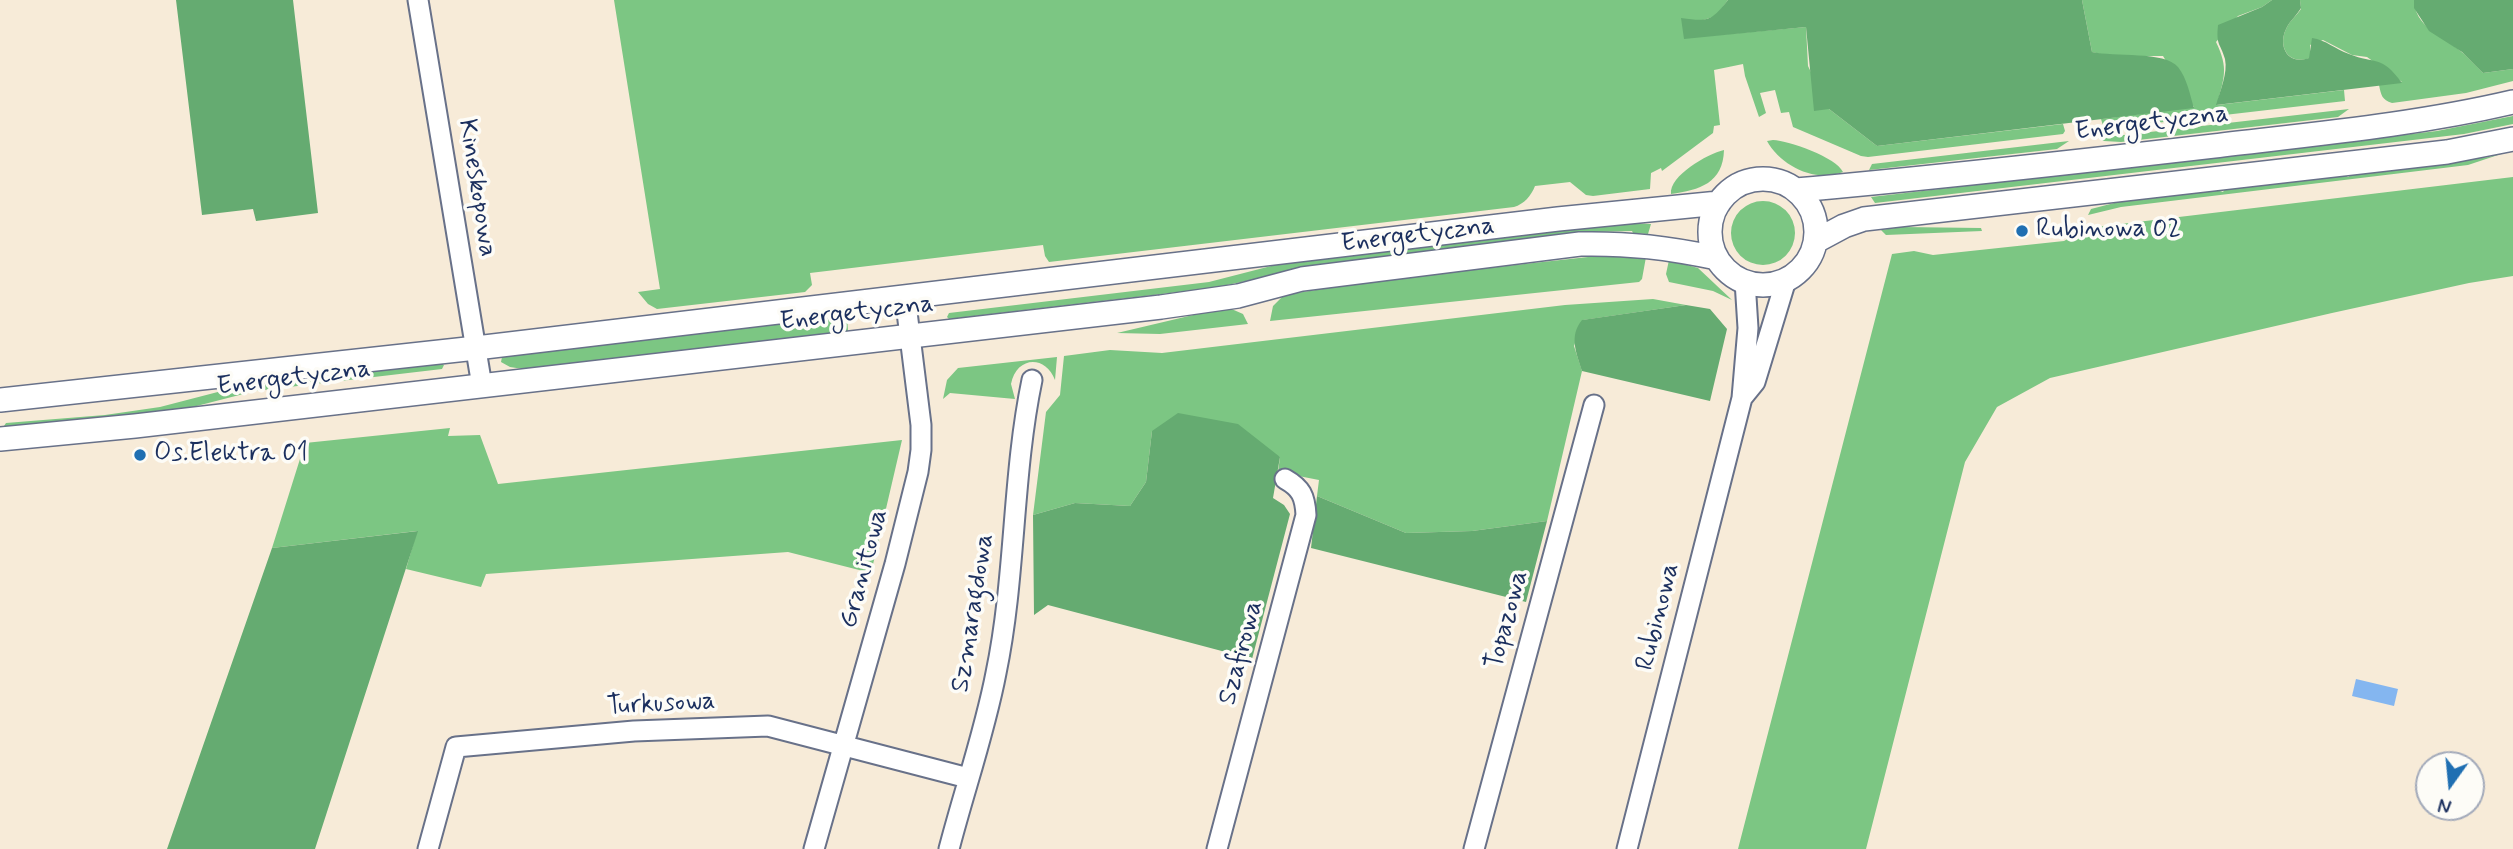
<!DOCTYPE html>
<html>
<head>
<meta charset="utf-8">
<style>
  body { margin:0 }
  #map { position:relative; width:2513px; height:849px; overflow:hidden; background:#f7ebd8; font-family:Mynerve,sans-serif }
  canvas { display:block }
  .north { position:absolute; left:2415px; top:751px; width:70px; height:70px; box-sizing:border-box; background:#fdfcf7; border:2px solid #a3aaba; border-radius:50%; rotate:195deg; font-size:19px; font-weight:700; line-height:28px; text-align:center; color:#1b2f5e }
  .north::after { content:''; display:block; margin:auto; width:24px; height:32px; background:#1f6fb2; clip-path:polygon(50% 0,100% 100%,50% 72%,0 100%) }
</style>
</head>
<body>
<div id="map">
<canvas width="2513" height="849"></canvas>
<div class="north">N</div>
</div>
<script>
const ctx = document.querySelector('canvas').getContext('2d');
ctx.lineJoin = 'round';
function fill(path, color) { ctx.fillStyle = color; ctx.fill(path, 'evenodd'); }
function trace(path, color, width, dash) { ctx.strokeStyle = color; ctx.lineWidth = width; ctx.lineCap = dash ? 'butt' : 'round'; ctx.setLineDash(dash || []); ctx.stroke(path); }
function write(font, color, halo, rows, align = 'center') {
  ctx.font = font + ' Mynerve,sans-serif'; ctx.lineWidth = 7; ctx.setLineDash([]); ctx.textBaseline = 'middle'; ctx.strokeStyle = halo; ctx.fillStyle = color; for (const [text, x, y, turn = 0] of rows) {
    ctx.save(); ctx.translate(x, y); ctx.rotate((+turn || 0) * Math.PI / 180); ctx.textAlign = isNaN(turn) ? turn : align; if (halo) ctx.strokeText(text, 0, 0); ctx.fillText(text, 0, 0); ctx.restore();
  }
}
const green = new Path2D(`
  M 614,0 L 1728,0 L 1716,16 L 1700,21 L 1684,38 L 1806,27 L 1808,66 L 1829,109 L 1877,146 L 2063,124 L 2065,131 L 2063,134 L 1868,157 L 1861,156 L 1793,127 L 1789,112 L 1781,113 L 1775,90 L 1760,93 L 1766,113 L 1759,117 L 1745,76 L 1743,64 L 1714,70 L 1720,125 L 1714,126 L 1713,133 L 1662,171 L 1661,168 L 1651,173 L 1650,189 L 1593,196 L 1586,195 L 1570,182 L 1535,186 C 1531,196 1524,204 1514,207 L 1049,262 L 1045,256 L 1043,245 L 810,273 L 812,285 L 805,292 L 657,309 L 648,304 L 638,292 L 660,289 Z
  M 2082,0 L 2272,0 L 2262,7 L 2238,16 L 2216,42 C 2229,69 2224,77 2217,105 L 2344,90 L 2345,101 L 2104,129 L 2101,119 L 2194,107 L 2163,56 L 2109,56 L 2092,52 Z
  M 2300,0 L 2414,0 C 2415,26 2440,35 2458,49 C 2467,56 2475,65 2483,73 L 2513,69 L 2513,81 L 2466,93 L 2392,103 C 2382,100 2381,95 2379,85 L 2402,82 L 2367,57 L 2352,55 L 2323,40 L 2310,45 L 2310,58 C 2287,66 2277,45 2287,27 C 2290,21 2297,15 2301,9 Z
  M 2349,109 L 2338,117 L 2121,142 L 2104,141 L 2098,138 Z
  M 2513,116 L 2513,124 L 2464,134 L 1875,203 L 1871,197 L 2437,131 Z
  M 1773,140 C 1789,141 1836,157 1843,172 C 1815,183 1781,166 1767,141 Z
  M 2069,141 L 2057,149 L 1869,170 L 1872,164 Z
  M 1724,150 C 1723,183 1700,190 1671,194 C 1669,176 1707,154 1724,150 Z
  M 2513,150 L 2468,165 L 2121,207 L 2088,215 L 2091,209 L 2122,201 L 2217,190 L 2223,192 L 2225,189 L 2345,175 L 2348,177 L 2353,174 L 2489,157 Z
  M 2513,177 L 2513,276 L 2469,283 L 2332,313 L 2050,378 L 1997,407 L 1965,462 L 1866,849 L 1738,849 L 1892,254 L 1914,251 L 1933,255 L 2064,241 L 2087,228 Z
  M1731 233a32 32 0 1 1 64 0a32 32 0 1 1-64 0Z
  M 1628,223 L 1651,224 L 1648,234 L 1633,233 L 1632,231 L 1591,232 L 1326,264 L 1213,288 L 949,319 L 947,317 L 949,313 L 1209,282 L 1275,265 Z
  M 1902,227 L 1981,228 L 1982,231 L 1886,235 L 1881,230 Z
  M 1590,255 L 1646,257 L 1642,279 L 1639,282 L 1270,321 L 1273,306 L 1284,295 L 1379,280 L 1588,257 Z
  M 1669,260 L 1698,268 L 1732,300 L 1713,291 L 1669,282 L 1666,274 Z
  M 1653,299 L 1686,305 L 1583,320 L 1574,346 L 1582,371 L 1547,521 L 1472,531 L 1406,533 L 1317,496 L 1319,480 L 1278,472 L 1280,457 L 1152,431 L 1146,482 L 1130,506 L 1075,503 L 1033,515 L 1046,412 L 1060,395 L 1064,356 L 1110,350 L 1162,353 L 1565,305 Z
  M 1227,307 L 1243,314 L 1248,324 L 1160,334 L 1117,333 Z
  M 847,315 L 848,331 L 523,369 L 510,367 L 501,362 L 502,357 L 505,355 Z
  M 1057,357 L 1055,380 C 1045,354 1016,357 1011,384 L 1015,399 L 950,393 L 943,399 L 947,380 L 958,368 Z
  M 441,363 L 444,365 L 442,369 L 255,391 L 181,410 L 5,428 L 4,426 L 6,423 L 105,415 L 160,407 L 237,387 Z
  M 450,428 L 448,436 L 480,435 L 498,484 L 902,440 L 871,573 L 788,552 L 486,574 L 481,587 L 406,569 L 417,531 L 272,548 L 305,443 Z`);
const forest = new Path2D(`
  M 176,0 L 293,0 L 318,213 L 256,221 L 253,209 L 202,215 Z
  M 1728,0 L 2082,0 L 2092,52 C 2114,57 2165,51 2178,67 C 2187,78 2190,95 2194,108 L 1877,146 L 1829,109 L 1814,111 L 1806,27 L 1684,39 L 1681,18 C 1709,22 1711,21 1728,0 Z
  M 2272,0 L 2300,0 L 2301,8 C 2297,15 2290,21 2287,27 C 2277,45 2287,66 2309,58 L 2312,38 C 2326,40 2335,49 2349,54 C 2376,65 2381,54 2402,83 L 2216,105 C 2220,91 2228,73 2225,59 C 2220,42 2216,46 2218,25 L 2262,7 Z
  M 2414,0 L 2513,0 L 2513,69 L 2483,73 L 2462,52 L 2429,31 L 2414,8 Z
  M 1686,305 L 1710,309 L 1727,329 L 1710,401 L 1582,371 C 1576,352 1569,336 1582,320 Z
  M 1178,413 L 1238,424 L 1280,457 L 1273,498 L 1284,505 L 1290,514 L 1252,659 L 1048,605 L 1034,615 L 1033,515 L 1075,503 L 1130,506 L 1146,482 L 1152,431 Z
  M 1317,496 L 1406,533 L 1472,531 L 1547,521 L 1526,602 L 1311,548 Z
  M 418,531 L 315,849 L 167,849 L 272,548 Z`);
const water = new Path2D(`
  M 2356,679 L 2398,689 L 2394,706 L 2352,696 Z`);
const minor = new Path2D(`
  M 418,0 L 482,386
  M 1742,398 L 1755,382 L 1786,280
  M 428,849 L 456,747 L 634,731 L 768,726 L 968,778
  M 814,849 L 895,564 L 918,472 L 921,450 L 921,425 L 905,296
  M 949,849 C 964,791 985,731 996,673 C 1016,577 1012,476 1032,380
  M 1217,849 L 1306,515 C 1305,496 1301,488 1285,479
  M 1474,849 L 1594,405
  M 1627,849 L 1742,398 L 1748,328 L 1745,281`);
const tertiary = new Path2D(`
  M1710 232a53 53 0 1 1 106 0a53 53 0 1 1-106 0Z
  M 1796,190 C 1936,178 2075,162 2214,146 C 2314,134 2415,125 2513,102
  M 1816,241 L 1844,226 L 1864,219 L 2447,152 L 2513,139
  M 0,400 L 476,348 L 1558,219 L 1719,203
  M 0,439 L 135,426 L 1161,307 L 1238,296 L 1302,279 L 1580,244 C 1630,243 1668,248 1717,258`);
const markers = [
  [2022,231,7,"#1f6fb2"],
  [140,455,7,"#1f6fb2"]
];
const streetNames = [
  ["Energetyczna",2152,124,-7],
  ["Kineskopowa",476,188,81],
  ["Energetyczna",1418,236,-7],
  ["Energetyczna",857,314,-7],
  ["Energetyczna",294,379,-7],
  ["Granitowa",865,569,-75],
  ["Szmaragdowa",974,613,-81],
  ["Rubinowa",1659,617,-76],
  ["Topazowa",1508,620,-75],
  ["Szafirowa",1242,653,-75],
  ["Turkusowa",661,705,-3]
];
const poiNames = [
  ["Rubinowa 02",2036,231],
  ["Os.Elektra 01",154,455]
];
fill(green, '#7cc683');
fill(forest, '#65ab71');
fill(water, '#84b6f0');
trace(minor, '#687189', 23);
trace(tertiary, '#687189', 26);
trace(minor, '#fff', 19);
trace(tertiary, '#fff', 23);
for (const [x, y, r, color] of markers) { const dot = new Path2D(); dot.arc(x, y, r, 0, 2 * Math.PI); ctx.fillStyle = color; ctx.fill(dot); trace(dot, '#fdfcf7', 2.5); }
write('26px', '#1b2f5e', '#fdfcf7', streetNames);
write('26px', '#1b2f5e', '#fdfcf7', poiNames, 'left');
</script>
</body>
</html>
